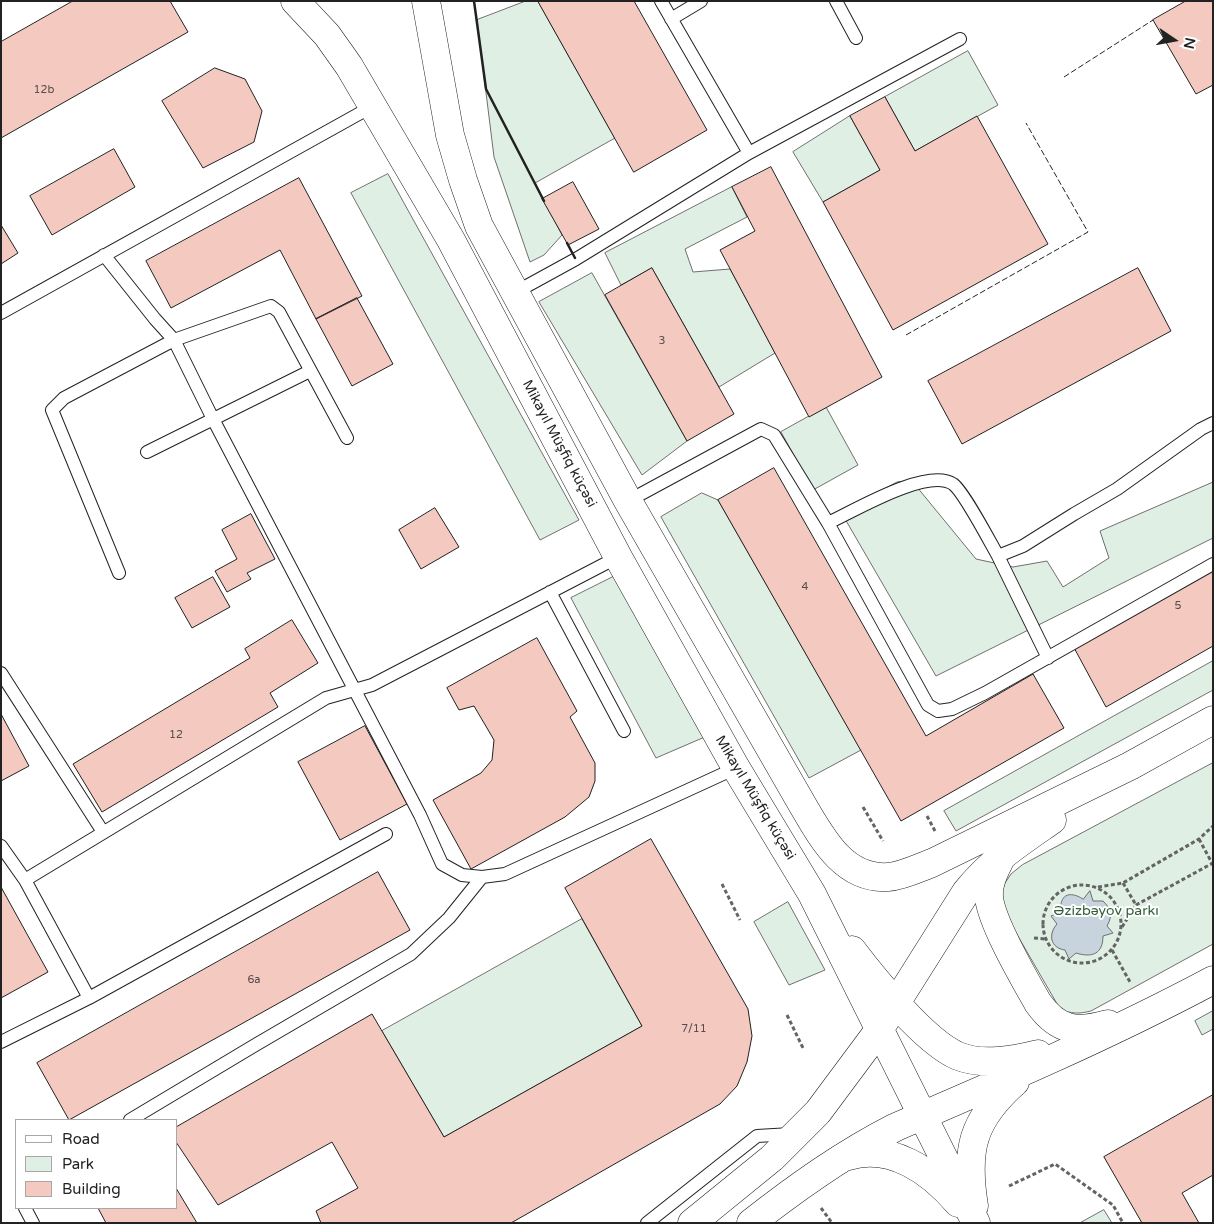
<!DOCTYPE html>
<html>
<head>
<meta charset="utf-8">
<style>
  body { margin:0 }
  #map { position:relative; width:1214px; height:1224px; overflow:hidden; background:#fff; font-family:"Varela Round",sans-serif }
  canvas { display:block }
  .frame { position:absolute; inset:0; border:2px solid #222; pointer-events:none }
  .legend { position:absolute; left:15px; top:1119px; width:162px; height:90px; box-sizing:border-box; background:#fff; border:1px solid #a7a7a7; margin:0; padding:6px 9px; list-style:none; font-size:15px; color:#222 }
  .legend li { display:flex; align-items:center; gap:10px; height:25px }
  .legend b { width:25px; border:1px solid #a7a7a7 }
  .north { position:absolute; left:1149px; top:15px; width:50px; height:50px; -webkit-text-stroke:4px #fff; paint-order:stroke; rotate:102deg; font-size:14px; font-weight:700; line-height:20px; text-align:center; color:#222 }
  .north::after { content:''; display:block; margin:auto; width:18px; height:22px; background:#222; clip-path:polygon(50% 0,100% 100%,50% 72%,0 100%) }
</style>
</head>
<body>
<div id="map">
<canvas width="1214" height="1224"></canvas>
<div class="frame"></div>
<ul class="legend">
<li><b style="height:6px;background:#fff"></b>Road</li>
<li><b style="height:14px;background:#e0efe3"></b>Park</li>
<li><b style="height:14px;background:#f3c9c0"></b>Building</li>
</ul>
<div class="north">N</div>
</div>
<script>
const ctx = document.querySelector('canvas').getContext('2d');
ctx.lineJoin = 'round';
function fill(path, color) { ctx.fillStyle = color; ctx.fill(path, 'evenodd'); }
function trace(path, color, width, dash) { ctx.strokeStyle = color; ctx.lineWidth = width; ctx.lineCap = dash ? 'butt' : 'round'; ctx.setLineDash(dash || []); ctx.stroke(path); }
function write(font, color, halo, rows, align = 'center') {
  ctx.font = font + ' "Varela Round",sans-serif'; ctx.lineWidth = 4; ctx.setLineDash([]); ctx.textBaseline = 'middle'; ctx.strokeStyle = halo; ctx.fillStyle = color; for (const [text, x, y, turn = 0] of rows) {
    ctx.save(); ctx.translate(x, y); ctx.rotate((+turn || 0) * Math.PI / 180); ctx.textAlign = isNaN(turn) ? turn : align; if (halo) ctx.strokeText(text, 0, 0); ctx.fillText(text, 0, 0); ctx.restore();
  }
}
const green = new Path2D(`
  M 526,1 L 538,1 L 615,138 L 535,183 L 562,235 L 544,255 L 530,262 L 494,157 L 477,20 Z
  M 968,51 L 998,105 L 915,151 L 885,97 Z
  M 850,116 L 880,170 L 823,202 L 793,152 Z
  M 388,174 L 579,520 L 540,540 L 351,193 Z
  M 732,187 L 747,217 L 685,249 L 693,272 L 730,269 L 775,353 L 719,387 L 652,268 L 621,285 L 605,253 Z
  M 592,273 L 687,441 L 642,475 L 539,302 Z
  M 826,407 L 858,465 L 813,490 L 781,432 Z
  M 912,481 L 976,559 L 1013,567 L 1047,561 L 1063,587 L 1109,558 L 1100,531 L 1213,482 L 1213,538 L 936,676 L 841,512 L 897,482 Z
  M 702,493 L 718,500 L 861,750 L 809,778 L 661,517 Z
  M 617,575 L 707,736 L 656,758 L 571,598 Z
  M 1213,661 L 1213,690 L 956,831 L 944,811 Z
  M 1213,763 L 1213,944 L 1091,1011 C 1079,1014 1071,1014 1060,1009 L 1004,912 L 1002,892 L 1005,883 L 1011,874 L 1022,865 Z
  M 788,902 L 825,970 L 789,985 L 754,922 Z
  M 582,919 L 642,1026 L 444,1137 L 382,1031 Z
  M 1213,1011 L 1213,1029 L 1202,1035 L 1195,1021 Z
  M 1104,1210 L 1112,1223 L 1080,1223 Z`);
const water = new Path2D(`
  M 1090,891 L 1093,901 L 1103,901 C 1111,909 1113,915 1107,926 L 1113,933 L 1103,936 C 1103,954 1092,958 1076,953 L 1069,959 L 1065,950 C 1050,948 1048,934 1057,924 L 1051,916 L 1061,912 C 1059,895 1069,890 1083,899 Z`);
const building = new Path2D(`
  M 73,1 L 170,1 L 188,32 L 1,138 L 1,42 Z
  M 538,1 L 634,1 L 707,130 L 634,172 Z
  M 1186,1 L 1213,1 L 1213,85 L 1196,94 L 1153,20 Z
  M 215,68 L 245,79 L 262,111 L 254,142 L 203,168 L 162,101 Z
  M 885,97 L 915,151 L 977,116 L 1048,244 L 893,330 L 823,202 L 880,170 L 850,116 Z
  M 114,149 L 135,187 L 52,235 L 30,196 Z
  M 771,167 L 882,377 L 809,417 L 720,250 L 755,231 L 732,187 Z
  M 299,178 L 362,296 L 316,319 L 280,250 L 171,308 L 146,261 Z
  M 573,182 L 599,229 L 568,245 L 542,199 Z
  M 1,225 L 18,253 L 1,264 Z
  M 652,268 L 734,414 L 687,441 L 605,295 Z
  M 1138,268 L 1171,331 L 962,444 L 928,381 Z
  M 357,298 L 393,364 L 352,386 L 316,319 Z
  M 774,468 L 926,736 L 1033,674 L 1064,728 L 901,821 L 718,500 Z
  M 435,508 L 459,547 L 421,569 L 399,530 Z
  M 251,514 L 275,559 L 247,573 L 251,579 L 227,592 L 215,571 L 237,559 L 222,530 Z
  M 1213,567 L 1213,646 L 1106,707 L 1072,644 Z
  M 213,577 L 230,607 L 192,628 L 175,598 Z
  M 292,620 L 318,663 L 270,693 L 278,707 L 102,812 L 73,764 L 250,658 L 245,649 Z
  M 537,638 L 577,711 L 570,717 L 595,763 L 595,781 L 589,797 L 565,817 L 471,869 L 433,800 L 481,773 L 492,760 L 494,740 L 474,706 L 459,710 L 447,688 Z
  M 1,714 L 29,766 L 1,781 Z
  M 365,726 L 407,804 L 340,840 L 298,762 Z
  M 651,839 L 748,1009 L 752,1036 L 747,1062 L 737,1086 L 720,1104 L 511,1223 L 321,1223 L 316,1211 L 358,1188 L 332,1142 L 218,1205 L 176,1142 L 176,1127 L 372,1014 L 444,1137 L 642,1026 L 565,888 Z
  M 378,872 L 410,930 L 69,1120 L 37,1063 Z
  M 1,887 L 48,972 L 1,998 Z
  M 1213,1095 L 1213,1175 L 1182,1193 L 1199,1223 L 1142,1223 L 1104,1157 Z
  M 176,1188 L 197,1223 L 106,1223 L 98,1208 L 176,1208 Z`);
const path = new Path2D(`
  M 863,807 L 883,841
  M 927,816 L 935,831
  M 1199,839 L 1212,863
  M 1123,883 L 1136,905
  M 722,884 L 740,920
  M1043 924a39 39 0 1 1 78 0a39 39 0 1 1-78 0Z
  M 1098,887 L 1123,883 L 1199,839 L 1213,826
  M 1122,927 L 1136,905 L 1213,863
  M 1034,938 L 1045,939
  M 1112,950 L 1130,982
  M 787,1015 L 803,1048
  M 1009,1186 L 1055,1164 L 1113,1205 L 1123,1223
  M 821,1208 L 832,1223`);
const service = new Path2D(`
  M 661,1 L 749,153
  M 836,1 L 856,38
  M 671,19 L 701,1
  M 104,255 L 155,319 L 174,340 L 271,306 L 279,312 L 347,438
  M 514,293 L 576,259 L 749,153 L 960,39
  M 1,313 L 373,106
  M 147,452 L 310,371
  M 628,501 L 761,429 L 774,435 L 828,523 L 928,705 L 938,711 L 952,709 L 985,693 L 1213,564
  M 828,523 C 854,511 927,467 953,484 C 964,492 990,542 998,556 L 1023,546 L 1074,514 L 1117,489 L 1201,429 L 1213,423
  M 998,556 L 1048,658
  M 119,573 L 52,410 L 64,398 L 174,340 L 213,419 L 420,815 L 442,864 L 462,875 L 482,877 L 505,874 L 736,768
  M 550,592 L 624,731
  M 1,673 L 103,832
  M 1,846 L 25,880 L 89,998
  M 25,880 L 326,698 L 372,685 L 618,557
  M 1,1042 L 89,998 L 386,834
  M 130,1120 L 257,1044 L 411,954 L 449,918 L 482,877
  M 25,1208 L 33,1223
  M 647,1223 L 757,1136 L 791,1134`);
const primary = new Path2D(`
  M 295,1 L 327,35 L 349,66 L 451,240 L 618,557 L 736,768 L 812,894 L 976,1223
  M 426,1 L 450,135 L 463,180 L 479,226 L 628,501 L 802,804 C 821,836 843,880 888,877 C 903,876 918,868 932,863 L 1130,766 L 1213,720
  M 1000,860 C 994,872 988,883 989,897 C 991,922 1025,980 1038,1003 C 1058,1031 1076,1033 1108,1024
  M 852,950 C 874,979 925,1042 958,1056 C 983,1066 1013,1060 1038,1054
  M 848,1156 C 891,1143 931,1171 958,1203
  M 974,1206 C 965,1150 972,1120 1015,1082
  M 692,1223 L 772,1158 L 818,1112 L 879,1030 L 966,892 C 992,860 1019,843 1052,820
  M 751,1223 C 797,1187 843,1154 896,1127 C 1003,1081 1110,1035 1213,980`);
const fence = new Path2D(`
  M 1064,77 L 1153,20
  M 906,335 L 1088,232 L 1026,123`);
const wall = new Path2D(`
  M 474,1 L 486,89 L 544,201
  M 567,243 L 575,258`);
const numberNames = [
  ["12b",44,90],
  ["3",662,341],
  ["4",805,587],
  ["5",1178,606],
  ["12",176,735],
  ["6a",254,980],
  ["7/11",694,1029]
];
const streetNames = [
  ["Mikayıl Müşfiq küçəsi",559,444,62],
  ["Mikayıl Müşfiq küçəsi",755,798,59]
];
const parkNames = [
  ["Əzizbəyov parkı",1106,911]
];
fill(green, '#e0efe3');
trace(green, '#6f6f6f', 1);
fill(water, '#c7d3dd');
trace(water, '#6f6f6f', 1);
fill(building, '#f3c9c0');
trace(building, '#222', 1);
trace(service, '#222', 14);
trace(primary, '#222', 29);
trace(path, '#646464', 3, [4, 2.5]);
trace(service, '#fff', 12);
trace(primary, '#fff', 28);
trace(fence, '#222', 1, [6, 2.5]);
trace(wall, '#222', 2.5);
write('11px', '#564c4a', null, numberNames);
write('14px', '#222', '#fff', streetNames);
write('14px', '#2f5e38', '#fff', parkNames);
</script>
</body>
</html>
